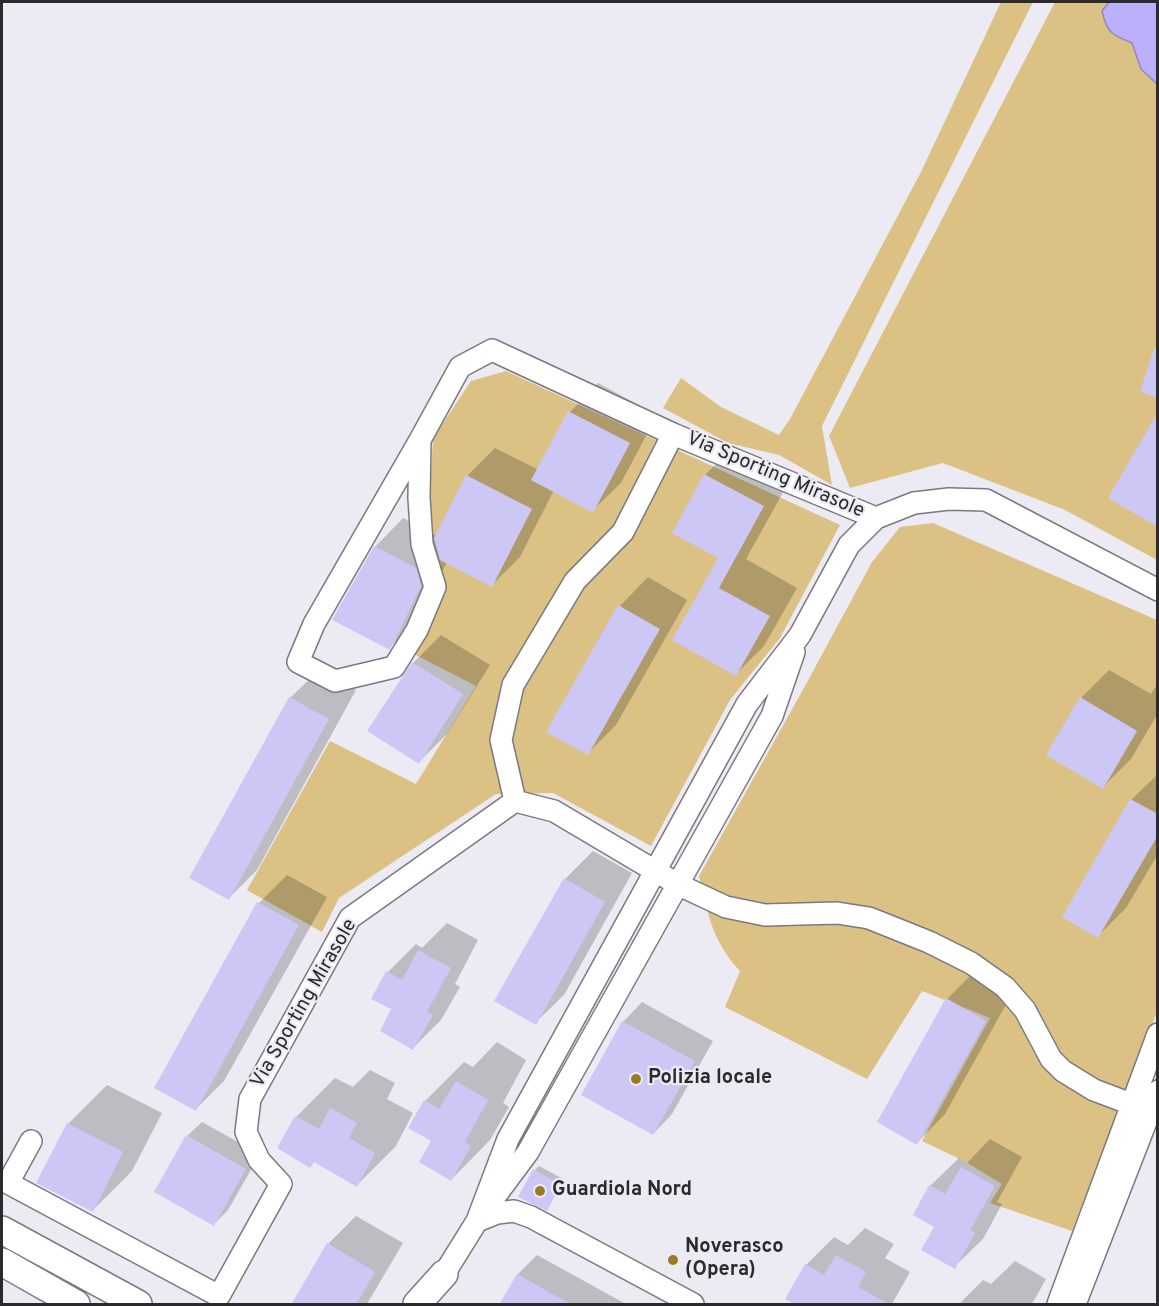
<!DOCTYPE html>
<html>
<head>
<meta charset="utf-8">
<style>
  body { margin:0 }
  #map { position:relative; width:1159px; height:1306px; overflow:hidden; background:#ecebf3; font-family:Overpass,sans-serif }
  canvas { display:block }
  .frame { position:absolute; inset:0; border:3px solid #2b2b2e; pointer-events:none }
</style>
</head>
<body>
<div id="map">
<canvas width="1159" height="1306"></canvas>
<div class="frame"></div>
</div>
<script>
const ctx = document.querySelector('canvas').getContext('2d');
ctx.lineJoin = 'round';
function fill(path, color) { ctx.fillStyle = color; ctx.fill(path, 'evenodd'); }
function trace(path, color, width, dash) { ctx.strokeStyle = color; ctx.lineWidth = width; ctx.lineCap = dash ? 'butt' : 'round'; ctx.setLineDash(dash || []); ctx.stroke(path); }
function write(font, color, halo, rows, align = 'center') {
  ctx.font = font + ' Overpass,sans-serif'; ctx.lineWidth = 4.5; ctx.setLineDash([]); ctx.textBaseline = 'middle'; ctx.strokeStyle = halo; ctx.fillStyle = color; for (const [text, x, y, turn = 0] of rows) {
    ctx.save(); ctx.translate(x, y); ctx.rotate((+turn || 0) * Math.PI / 180); ctx.textAlign = isNaN(turn) ? turn : align; if (halo) ctx.strokeText(text, 0, 0); ctx.fillText(text, 0, 0); ctx.restore();
  }
}
const green = new Path2D(`
  M 1001,2 L 1033,2 L 822,426 L 832,485 L 779,455 L 728,443 L 663,408 L 681,378 L 721,407 L 779,435 L 790,419 L 921,172 Z
  M 1055,2 L 1157,2 L 1157,560 L 1065,510 L 943,463 L 850,488 L 829,436 Z
  M 506,371 L 840,525 L 780,638 L 730,700 L 651,846 L 553,793 L 496,794 L 339,898 L 322,932 L 247,890 L 330,741 L 416,784 L 476,686 L 410,652 L 438,601 L 430,493 L 433,438 L 471,381 Z
  M 933,523 L 1157,620 L 1157,1012 L 1072,1231 L 990,1203 L 1002,1184 L 966,1162 L 922,1141 L 990,1018 L 922,991 L 867,1079 L 725,1007 L 740,971 C 712,941 708,914 699,876 L 805,686 L 872,562 L 900,527 Z`);
const water = new Path2D(`
  M 1109,2 L 1157,2 L 1157,84 L 1141,69 L 1132,43 C 1112,35 1107,33 1102,11 Z`);
const shadow = new Path2D(`
  M 598,383 L 657,415 L 621,483 L 592,511 L 554,490 L 520,557 L 492,585 L 447,562 L 418,620 L 389,648 L 375,547 L 403,518 L 437,536 L 467,476 L 495,448 L 539,470 L 570,412 Z
  M 734,446 L 791,478 L 746,559 L 797,588 L 764,646 L 735,675 L 674,640 L 720,557 L 674,532 L 705,475 Z
  M 648,577 L 687,600 L 616,725 L 588,753 L 548,731 L 620,606 Z
  M 441,635 L 490,665 L 447,734 L 419,762 L 413,663 Z
  M 319,670 L 356,690 L 257,870 L 229,898 L 290,698 Z
  M 1109,670 L 1151,694 L 1158,683 L 1158,713 L 1131,759 L 1103,787 L 1081,698 Z
  M 1158,774 L 1158,854 L 1126,908 L 1098,936 L 1064,916 L 1132,799 Z
  M 593,851 L 632,873 L 564,995 L 535,1023 L 565,879 Z
  M 287,875 L 327,897 L 224,1081 L 196,1109 L 156,1087 L 259,903 Z
  M 447,923 L 478,940 L 455,984 L 460,987 L 441,1020 L 413,1048 L 393,1009 L 388,972 L 416,944 L 422,948 Z
  M 975,971 L 1013,992 L 945,1114 L 917,1143 L 947,999 Z
  M 642,1002 L 713,1041 L 672,1114 L 653,1134 L 623,1022 Z
  M 497,1042 L 526,1060 L 503,1103 L 509,1107 L 490,1140 L 451,1180 L 433,1141 L 425,1101 L 464,1062 L 473,1067 Z
  M 370,1070 L 395,1083 L 387,1099 L 413,1113 L 396,1146 L 357,1185 L 315,1161 L 310,1167 L 296,1117 L 335,1078 L 353,1087 Z
  M 107,1085 L 162,1113 L 132,1171 L 93,1210 L 68,1124 Z
  M 202,1122 L 260,1154 L 228,1210 L 214,1224 L 187,1136 Z
  M 990,1139 L 1022,1157 L 997,1202 L 1002,1204 L 983,1239 L 954,1267 L 936,1226 L 930,1186 L 959,1158 L 967,1163 Z
  M 539,1166 L 565,1180 L 546,1209 L 535,1170 Z
  M 356,1216 L 403,1243 L 367,1304 L 293,1304 L 328,1244 Z
  M 865,1228 L 894,1244 L 885,1258 L 910,1272 L 892,1304 L 799,1304 L 806,1265 L 834,1237 L 848,1245 Z
  M 537,1255 L 626,1304 L 501,1304 L 518,1274 Z
  M 1015,1261 L 1046,1279 L 1032,1304 L 959,1304 L 983,1280 L 991,1284 Z`);
const building = new Path2D(`
  M 1154,349 L 1158,350 L 1158,398 L 1140,392 Z
  M 568,411 L 630,443 L 593,513 L 531,480 Z
  M 1158,412 L 1158,527 L 1108,498 Z
  M 704,474 L 764,506 L 719,588 L 770,616 L 736,676 L 672,640 L 718,558 L 672,533 Z
  M 466,475 L 532,509 L 492,587 L 440,560 L 435,542 L 434,538 Z
  M 374,546 L 416,568 L 421,586 L 390,650 L 332,620 Z
  M 618,605 L 660,629 L 588,755 L 546,732 Z
  M 412,662 L 463,694 L 419,764 L 367,731 Z
  M 289,697 L 329,719 L 229,900 L 189,878 Z
  M 1080,697 L 1137,731 L 1103,789 L 1046,755 Z
  M 1130,799 L 1158,814 L 1158,835 L 1098,938 L 1062,917 Z
  M 564,878 L 605,902 L 536,1025 L 494,1001 Z
  M 257,902 L 299,925 L 196,1111 L 154,1088 Z
  M 418,950 L 451,968 L 427,1012 L 433,1015 L 413,1050 L 380,1031 L 391,1009 L 371,999 L 386,971 L 402,980 Z
  M 946,998 L 986,1021 L 917,1145 L 877,1122 Z
  M 622,1021 L 695,1061 L 653,1135 L 581,1095 Z
  M 456,1081 L 488,1100 L 465,1142 L 471,1146 L 451,1181 L 419,1162 L 431,1141 L 408,1128 L 424,1100 L 439,1109 Z
  M 330,1108 L 357,1123 L 349,1138 L 375,1153 L 357,1187 L 314,1162 L 310,1168 L 277,1148 L 295,1116 L 319,1129 Z
  M 67,1123 L 123,1152 L 93,1212 L 36,1183 Z
  M 186,1135 L 246,1169 L 214,1226 L 154,1192 Z
  M 961,1167 L 995,1186 L 970,1230 L 975,1233 L 955,1269 L 921,1250 L 934,1227 L 913,1215 L 929,1185 L 945,1194 Z
  M 533,1169 L 561,1185 L 547,1211 L 518,1197 Z
  M 327,1243 L 375,1272 L 356,1305 L 291,1305 Z
  M 836,1255 L 866,1272 L 858,1287 L 890,1305 L 796,1305 L 785,1299 L 805,1264 L 824,1275 Z
  M 517,1274 L 572,1305 L 499,1305 Z`);
const minor = new Path2D(`
  M 420,440 L 314,624 L 298,662 L 335,681 L 394,667 L 417,630 L 435,587 L 422,544 L 419,498 L 420,440 L 460,367 L 492,350 L 673,434
  M 515,801 L 501,740 L 513,685 L 575,581 L 623,532 L 673,434 L 876,518
  M 31,1141 L 8,1183 L 219,1296 L 281,1184 L 259,1160 L 246,1132 L 250,1099 L 350,918 L 515,801 L 554,811 L 679,885 L 726,907 L 765,915 L 837,913 L 869,918 L 929,942 L 971,963 L 1005,987 L 1025,1010 L 1051,1059 L 1063,1071 L 1094,1090 L 1131,1104
  M 493,1199 L 528,1152 L 772,716 L 794,652
  M 477,1221 L 508,1139 L 747,704 L 800,635 L 849,545 L 876,518 L 914,503 L 949,499 L 986,500 L 1158,590
  M 444,1274 L 477,1221 L 497,1213 L 514,1211 L 531,1217 L 693,1304
  M 1058,1304 L 1158,1034
  M 1075,1304 L 1158,1091`);
const major = new Path2D(`
  M 2,1230 L 138,1304
  M 2,1262 L 76,1304
  M 417,1304 L 444,1274`);
const markers = [
  [636,1079,6,"#9a7b25"],
  [540,1191,6,"#9a7b25"],
  [673,1260,6,"#9a7b25"]
];
const streetNames = [
  ["Via Sporting Mirasole",775,476,23],
  ["Via Sporting Mirasole",305,1004,-60]
];
const poiNames = [
  ["Polizia locale",648,1079],
  ["Guardiola Nord",552,1191],
  ["Noverasco",685,1248],
  ["(Opera)",685,1271]
];
fill(green, '#dbc284');
fill(water, '#bcb0fd');
trace(water, '#9088bf', 1.5);
fill(shadow, '#0003');
fill(building, '#cdc7f6');
trace(minor, '#7a7980', 24);
trace(major, '#7a7980', 30);
trace(minor, '#fff', 21);
trace(major, '#fff', 27);
for (const [x, y, r, color] of markers) { const dot = new Path2D(); dot.arc(x, y, r, 0, 2 * Math.PI); ctx.fillStyle = color; ctx.fill(dot); trace(dot, '#ecebf3', 2); }
write('20px', '#2b2b2e', '#ecebf3', streetNames);
write('bold 20px', '#2b2b2e', '#ecebf3', poiNames, 'left');
</script>
</body>
</html>
